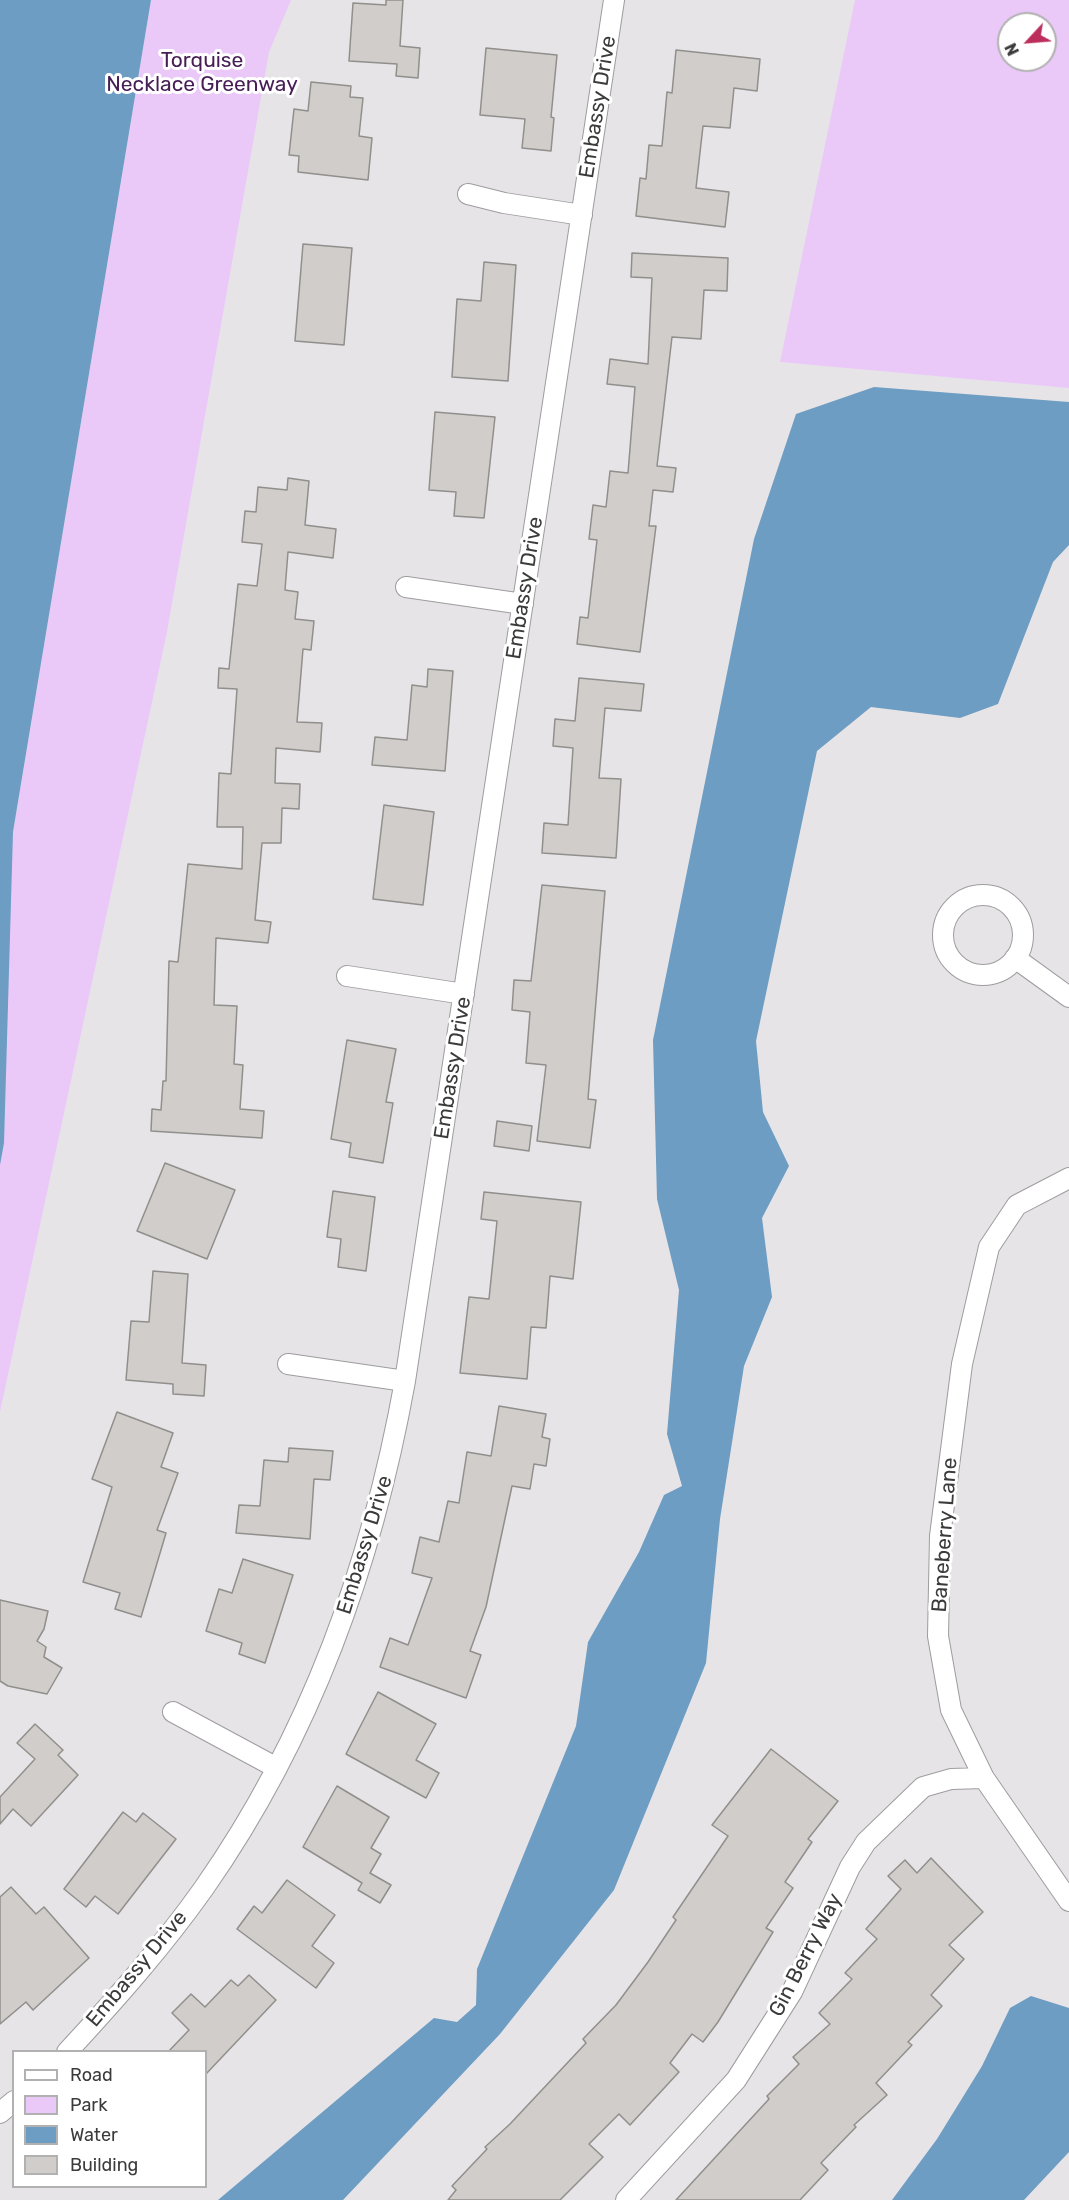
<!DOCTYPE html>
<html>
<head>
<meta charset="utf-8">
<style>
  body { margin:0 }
  #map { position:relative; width:1069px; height:2200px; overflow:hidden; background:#e7e4e8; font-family:Rubik,sans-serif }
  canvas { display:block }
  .legend { position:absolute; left:12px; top:2050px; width:195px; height:138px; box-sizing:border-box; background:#fff; border:2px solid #b1b1b1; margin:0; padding:8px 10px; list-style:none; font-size:18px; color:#3c3b3c }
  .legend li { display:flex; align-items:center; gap:12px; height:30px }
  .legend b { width:30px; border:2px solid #b1b1b1 }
  .north { position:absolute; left:997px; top:12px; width:60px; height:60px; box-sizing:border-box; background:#fff; border:2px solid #b1b1b1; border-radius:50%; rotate:244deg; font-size:16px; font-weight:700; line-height:24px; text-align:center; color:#3c3b3c }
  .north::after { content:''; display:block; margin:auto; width:21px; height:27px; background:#bc2e5c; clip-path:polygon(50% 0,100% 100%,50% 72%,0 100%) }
</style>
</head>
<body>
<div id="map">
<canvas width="1069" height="2200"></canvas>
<ul class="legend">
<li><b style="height:8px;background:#fff"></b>Road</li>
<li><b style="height:16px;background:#eac9f9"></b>Park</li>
<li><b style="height:16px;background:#6d9dc2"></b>Water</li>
<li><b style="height:16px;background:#d0cdca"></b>Building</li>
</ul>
<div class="north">N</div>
</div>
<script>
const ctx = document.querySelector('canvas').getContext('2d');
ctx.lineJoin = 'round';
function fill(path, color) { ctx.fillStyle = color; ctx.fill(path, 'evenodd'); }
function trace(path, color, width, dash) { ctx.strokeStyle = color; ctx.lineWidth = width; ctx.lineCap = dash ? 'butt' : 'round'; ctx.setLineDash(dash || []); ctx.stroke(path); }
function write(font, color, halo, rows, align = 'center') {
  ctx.font = font + ' Rubik,sans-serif'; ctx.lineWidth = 6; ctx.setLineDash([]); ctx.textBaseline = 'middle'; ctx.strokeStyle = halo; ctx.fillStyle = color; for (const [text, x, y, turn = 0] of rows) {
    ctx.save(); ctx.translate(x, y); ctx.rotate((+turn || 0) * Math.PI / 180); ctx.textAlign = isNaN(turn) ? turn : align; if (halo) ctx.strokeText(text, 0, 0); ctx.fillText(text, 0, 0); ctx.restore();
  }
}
const green = new Path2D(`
  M 151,0 L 291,0 L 269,52 L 167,632 L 0,1412 L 0,969 L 13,832 Z
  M 855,0 L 1069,0 L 1069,388 L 780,362 ZM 1009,24 L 1045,24 L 1045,60 L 1009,60 Z`);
const water = new Path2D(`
  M 0,0 L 151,0 L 13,832 L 4,1143 L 0,1165 Z
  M 874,387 L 1069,402 L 1069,545 L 1053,562 L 998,704 L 960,718 L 871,707 L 817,751 L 756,1041 L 763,1112 L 789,1166 L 762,1218 L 772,1297 L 744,1366 L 720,1519 L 706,1663 L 614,1890 L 500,2034 L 343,2200 L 218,2200 L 434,2018 L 457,2022 L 476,2005 L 477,1969 L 576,1726 L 588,1642 L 639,1552 L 664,1495 L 682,1486 L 667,1434 L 679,1290 L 657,1199 L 653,1040 L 754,539 L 796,414 Z
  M 1031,1996 L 1069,2008 L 1069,2152 L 1024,2200 L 892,2200 L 937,2139 L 982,2066 L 1010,2008 Z`);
const building = new Path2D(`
  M 386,0 L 403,0 L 400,46 L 420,48 L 418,78 L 396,76 L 397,64 L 349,61 L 353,3 L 386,5 Z
  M 486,48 L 557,55 L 551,117 L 554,118 L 551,151 L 522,148 L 525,119 L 480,115 Z
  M 676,50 L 760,59 L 757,91 L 734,88 L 730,128 L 703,126 L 696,188 L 729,192 L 725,227 L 636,216 L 640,178 L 646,179 L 649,145 L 662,146 L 667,92 L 672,93 Z
  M 311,82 L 351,86 L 350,97 L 363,98 L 359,136 L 372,138 L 368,180 L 298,172 L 299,156 L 289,155 L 294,109 L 308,111 Z
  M 303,244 L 352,248 L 344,345 L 295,341 Z
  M 632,253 L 728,258 L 727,291 L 704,290 L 701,339 L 672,337 L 657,466 L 676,468 L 673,492 L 653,490 L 649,526 L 656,526 L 640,652 L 577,644 L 580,617 L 588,618 L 597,540 L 589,539 L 593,505 L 606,507 L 610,471 L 628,473 L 635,387 L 607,384 L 610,359 L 648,364 L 652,278 L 631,277 Z
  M 484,262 L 516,265 L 508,381 L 452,377 L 457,299 L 481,301 Z
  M 435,412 L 495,417 L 484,518 L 454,516 L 456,492 L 429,490 Z
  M 288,478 L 309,481 L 305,525 L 336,529 L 333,558 L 288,552 L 285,590 L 298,592 L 295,619 L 314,621 L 311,650 L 303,649 L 297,722 L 322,723 L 320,752 L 276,748 L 275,783 L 300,784 L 299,809 L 282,808 L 281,843 L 262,843 L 255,920 L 271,922 L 268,943 L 216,938 L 214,1005 L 237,1006 L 234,1064 L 243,1065 L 240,1109 L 264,1111 L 262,1138 L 151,1131 L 152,1109 L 161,1110 L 163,1081 L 166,1081 L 169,961 L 178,962 L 188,864 L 242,869 L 243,827 L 217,827 L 219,773 L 231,774 L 237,689 L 218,688 L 219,668 L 229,669 L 238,584 L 257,586 L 262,544 L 242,542 L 245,511 L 256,512 L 258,487 L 287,490 Z
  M 428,669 L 453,671 L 445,771 L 372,765 L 375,737 L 407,740 L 412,685 L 427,687 Z
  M 579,678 L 644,684 L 641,711 L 605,708 L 599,778 L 621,779 L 616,858 L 542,853 L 544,823 L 568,825 L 573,748 L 553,746 L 555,719 L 575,721 Z
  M 384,805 L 434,812 L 423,905 L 373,899 Z
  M 542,885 L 605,891 L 588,1099 L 596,1100 L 590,1148 L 537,1141 L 546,1065 L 526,1063 L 530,1012 L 512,1010 L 514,980 L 531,981 Z
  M 347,1040 L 396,1049 L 386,1102 L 393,1103 L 383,1163 L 349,1157 L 351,1143 L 331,1139 Z
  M 497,1121 L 532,1126 L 529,1151 L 494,1146 Z
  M 165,1163 L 235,1190 L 207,1259 L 137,1231 Z
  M 333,1191 L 375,1197 L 366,1271 L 338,1267 L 341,1239 L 327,1237 Z
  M 484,1192 L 581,1202 L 573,1279 L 550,1276 L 546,1328 L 531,1327 L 527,1379 L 460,1373 L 469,1297 L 489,1299 L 497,1221 L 481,1219 Z
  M 153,1271 L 188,1274 L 182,1363 L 206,1365 L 204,1396 L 173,1394 L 173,1384 L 126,1380 L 131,1321 L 149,1322 Z
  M 499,1406 L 546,1414 L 542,1437 L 550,1439 L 546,1466 L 534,1464 L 530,1489 L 512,1486 L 486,1607 L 470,1651 L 481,1655 L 466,1698 L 380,1667 L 390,1638 L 408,1645 L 432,1578 L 412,1573 L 420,1537 L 439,1542 L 448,1501 L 459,1503 L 467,1452 L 491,1456 Z
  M 117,1412 L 173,1433 L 161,1467 L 178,1473 L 157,1530 L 166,1533 L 141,1617 L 115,1609 L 120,1593 L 83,1582 L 112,1487 L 92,1479 Z
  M 289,1448 L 333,1451 L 330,1480 L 314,1479 L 310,1539 L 236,1533 L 239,1505 L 260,1506 L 264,1460 L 288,1462 Z
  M 243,1559 L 293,1575 L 265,1663 L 239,1654 L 242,1643 L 206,1631 L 219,1589 L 232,1593 Z
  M 0,1600 L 48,1611 L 44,1629 L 37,1641 L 46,1647 L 44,1657 L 62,1668 L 47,1694 L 8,1686 L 0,1681 Z
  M 378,1692 L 436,1724 L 416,1760 L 439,1773 L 426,1798 L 346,1754 Z
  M 35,1724 L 63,1750 L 58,1755 L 78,1775 L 31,1826 L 13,1809 L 0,1824 L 0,1797 L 35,1759 L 17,1743 Z
  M 771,1749 L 838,1801 L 808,1839 L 812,1842 L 785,1882 L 793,1888 L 766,1928 L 773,1932 L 718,2022 L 703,2042 L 692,2034 L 670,2063 L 679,2072 L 630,2125 L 619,2114 L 589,2144 L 603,2157 L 560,2200 L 448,2200 L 456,2190 L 452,2186 L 487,2149 L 485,2147 L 510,2124 L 586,2043 L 583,2039 L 616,2005 L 648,1962 L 676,1920 L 673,1917 L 728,1836 L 712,1825 Z
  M 337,1786 L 389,1817 L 371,1848 L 381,1854 L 370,1873 L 391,1885 L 380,1903 L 358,1890 L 362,1883 L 303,1847 Z
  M 123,1812 L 136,1822 L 143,1813 L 176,1839 L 118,1914 L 95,1896 L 86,1907 L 64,1889 Z
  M 931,1858 L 983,1912 L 949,1945 L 964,1959 L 931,1995 L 942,2006 L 908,2042 L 912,2045 L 876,2083 L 887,2095 L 854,2125 L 856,2127 L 821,2163 L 828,2170 L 800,2200 L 676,2200 L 769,2099 L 767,2096 L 799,2064 L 793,2057 L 830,2024 L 819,2013 L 852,1979 L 845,1973 L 877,1939 L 866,1929 L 901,1889 L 888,1876 L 905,1860 L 917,1873 Z
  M 287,1880 L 335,1915 L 312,1946 L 334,1963 L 316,1988 L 237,1929 L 254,1906 L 262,1913 Z
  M 11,1887 L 36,1914 L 44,1907 L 89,1958 L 33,2010 L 26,2002 L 0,2024 L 0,1897 Z
  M 249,1975 L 276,2000 L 206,2074 L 206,2052 L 168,2052 L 189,2030 L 172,2013 L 191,1994 L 205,2007 L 231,1980 L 238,1986 Z`);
const street = new Path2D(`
  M 468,194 L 504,203 L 582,215
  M 406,587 L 523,604
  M943 935a40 40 0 1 1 80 0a40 40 0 1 1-80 0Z
  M 1015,958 L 1069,997
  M 347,976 L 464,994
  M 1069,1178 L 1017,1205 L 989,1247 L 962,1364 L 940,1536 L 938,1636 L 951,1710 L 984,1778 L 1069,1901
  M 288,1364 L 405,1381
  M 173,1712 L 277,1768
  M 67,2052 C 116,1999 163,1946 204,1888 C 311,1735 372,1564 405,1381 L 614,0
  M 0,2113 L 14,2101
  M 626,2200 L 736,2080 L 792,1992 L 850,1867 L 866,1842 L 923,1787 L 951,1779 L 984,1778`);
const parkNames = [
  ["Torquise",202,61],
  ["Necklace Greenway",202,85]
];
const streetNames = [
  ["Embassy Drive",598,107,-81],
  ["Embassy Drive",525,588,-81],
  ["Embassy Drive",453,1068,-81],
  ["Baneberry Lane",945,1535,-86],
  ["Embassy Drive",365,1545,-73],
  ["Gin Berry Way",806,1955,-63],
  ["Embassy Drive",137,1969,-50]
];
fill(green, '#eac9f9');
fill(water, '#6d9dc2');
fill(building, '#d0cdca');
trace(building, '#918f8c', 1.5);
trace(street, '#9e9c9f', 22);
trace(street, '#fff', 20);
write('21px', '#471d56', '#fff', parkNames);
write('21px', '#3c3b3c', '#fff', streetNames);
</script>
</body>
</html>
